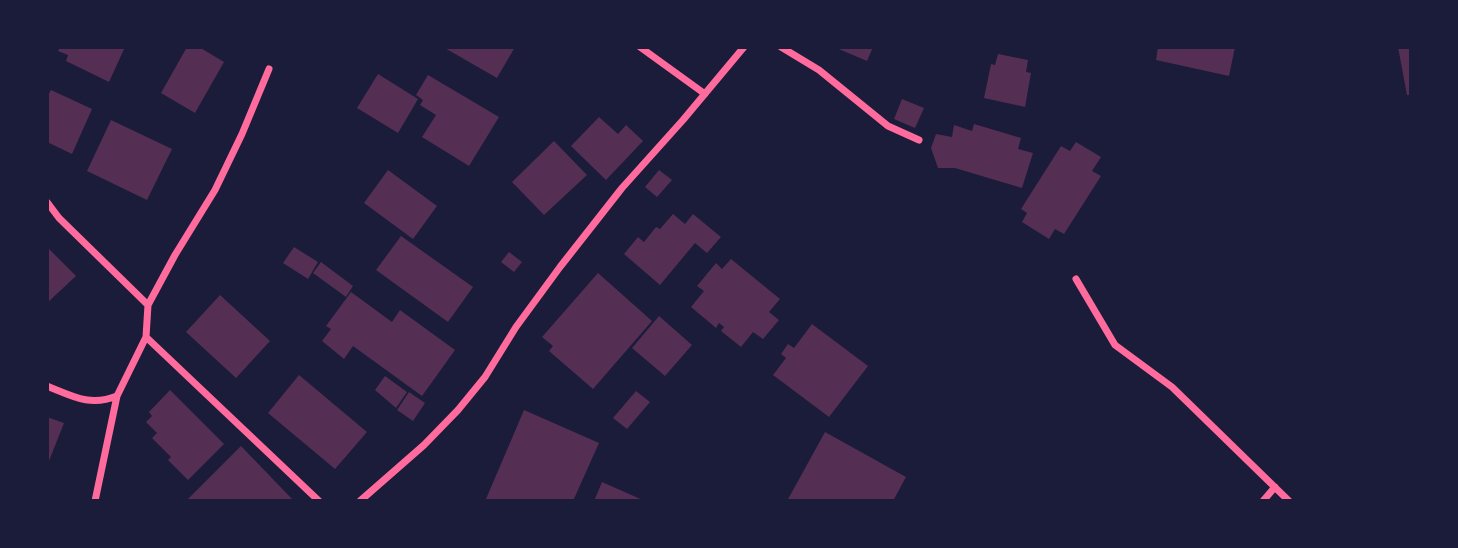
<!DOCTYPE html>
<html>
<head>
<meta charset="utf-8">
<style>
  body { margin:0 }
  #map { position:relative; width:1458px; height:548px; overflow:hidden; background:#1b1b3a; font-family:Montserrat,sans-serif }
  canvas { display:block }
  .frame { position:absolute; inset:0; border:49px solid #1b1b3a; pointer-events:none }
</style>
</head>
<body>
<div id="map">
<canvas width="1458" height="548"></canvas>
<div class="frame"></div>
</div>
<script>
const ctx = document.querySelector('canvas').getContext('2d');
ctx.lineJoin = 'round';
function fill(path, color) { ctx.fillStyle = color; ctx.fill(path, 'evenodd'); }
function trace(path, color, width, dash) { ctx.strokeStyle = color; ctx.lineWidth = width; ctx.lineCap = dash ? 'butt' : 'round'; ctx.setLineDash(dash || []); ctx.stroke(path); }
const building = new Path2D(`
  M 60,47 L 125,47 L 109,82 L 66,61 L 68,55 L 58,51 Z
  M 187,47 L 199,47 L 224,62 L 195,113 L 161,93 Z
  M 443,47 L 515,47 L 497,78 Z
  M 834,47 L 873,47 L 867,61 Z
  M 1158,47 L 1235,47 L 1229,76 L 1156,60 Z
  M 1398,47 L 1411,47 L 1411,95 L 1407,95 Z
  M 998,54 L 1028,60 L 1026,72 L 1031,73 L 1025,107 L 984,98 L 991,64 L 995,65 Z
  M 378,74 L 418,99 L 398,133 L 357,108 Z
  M 428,75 L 499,117 L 469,166 L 422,137 L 436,115 L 420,105 L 423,100 L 416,95 Z
  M 51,90 L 92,109 L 72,154 L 47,142 L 47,97 Z
  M 902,99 L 924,108 L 915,128 L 894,119 Z
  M 599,117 L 618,134 L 626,125 L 643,141 L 606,180 L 571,146 Z
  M 111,120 L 172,149 L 147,200 L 87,171 Z
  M 974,124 L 1021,138 L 1018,149 L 1033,153 L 1022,188 L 955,168 L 938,168 L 931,148 L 936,134 L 952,137 L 954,125 L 972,131 Z
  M 554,141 L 587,175 L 544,215 L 512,182 Z
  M 1076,142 L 1101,157 L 1092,171 L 1101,176 L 1064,234 L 1055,229 L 1049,239 L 1022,222 L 1027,213 L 1021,209 L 1061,146 L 1070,151 Z
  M 388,170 L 437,206 L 413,239 L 364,203 Z
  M 659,170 L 672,180 L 657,197 L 645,187 Z
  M 673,214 L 685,224 L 693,214 L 721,237 L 707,253 L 695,243 L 660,285 L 624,254 L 638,237 L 644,242 L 656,227 L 660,229 Z
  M 401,236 L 473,287 L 448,322 L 376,270 Z
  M 47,247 L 76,276 L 47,303 Z
  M 294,247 L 318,262 L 308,279 L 283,263 Z
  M 509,252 L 522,262 L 514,272 L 501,262 Z
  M 731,259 L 780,299 L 769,312 L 779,320 L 763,339 L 753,332 L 741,347 L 721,331 L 724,327 L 719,323 L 716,328 L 691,307 L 704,291 L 697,286 L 716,263 L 722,269 Z
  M 321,262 L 353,286 L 346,297 L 313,273 Z
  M 598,273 L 652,321 L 593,389 L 549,351 L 553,346 L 542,337 Z
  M 351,292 L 392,322 L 400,310 L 455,350 L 422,396 L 353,346 L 344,359 L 322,341 L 331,329 L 326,326 Z
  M 220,295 L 270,341 L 236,378 L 186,332 Z
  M 659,316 L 692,345 L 665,376 L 632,348 Z
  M 812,324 L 868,366 L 829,417 L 773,375 L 786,358 L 781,354 L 788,344 L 794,348 Z
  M 299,375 L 367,432 L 335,469 L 268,413 Z
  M 385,376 L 407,392 L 396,408 L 375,390 Z
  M 170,390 L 224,444 L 188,480 L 168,460 L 171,457 L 152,438 L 157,433 L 146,422 L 152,416 L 149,412 Z
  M 636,391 L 650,402 L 627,429 L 613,418 Z
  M 409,392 L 425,403 L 413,421 L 397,410 Z
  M 524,410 L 599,443 L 573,501 L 489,501 L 486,499 Z
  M 47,417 L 64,423 L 47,466 Z
  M 825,432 L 906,477 L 893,501 L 787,501 Z
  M 241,446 L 294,501 L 186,501 Z
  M 602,482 L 645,501 L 594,501 Z`);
const minor = new Path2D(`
  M 640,47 L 705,94
  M 781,47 L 819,70 L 888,126 L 919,140
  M 47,202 L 59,218 L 148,305 L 146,337 L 319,501
  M 1076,279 L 1115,345 L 1172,387 L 1289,501
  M 148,305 L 175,255 L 215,190 L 242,134 L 269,69
  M 47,386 C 72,396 90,407 117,396 L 146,337
  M 95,501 L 117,396
  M 360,501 L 424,445 L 458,410 L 485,377 L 516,327 L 560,267 L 622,188 L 683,120 L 744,47
  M 1263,501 L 1275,487`);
fill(building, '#542f53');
trace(minor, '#ff6b9d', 7);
</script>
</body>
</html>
